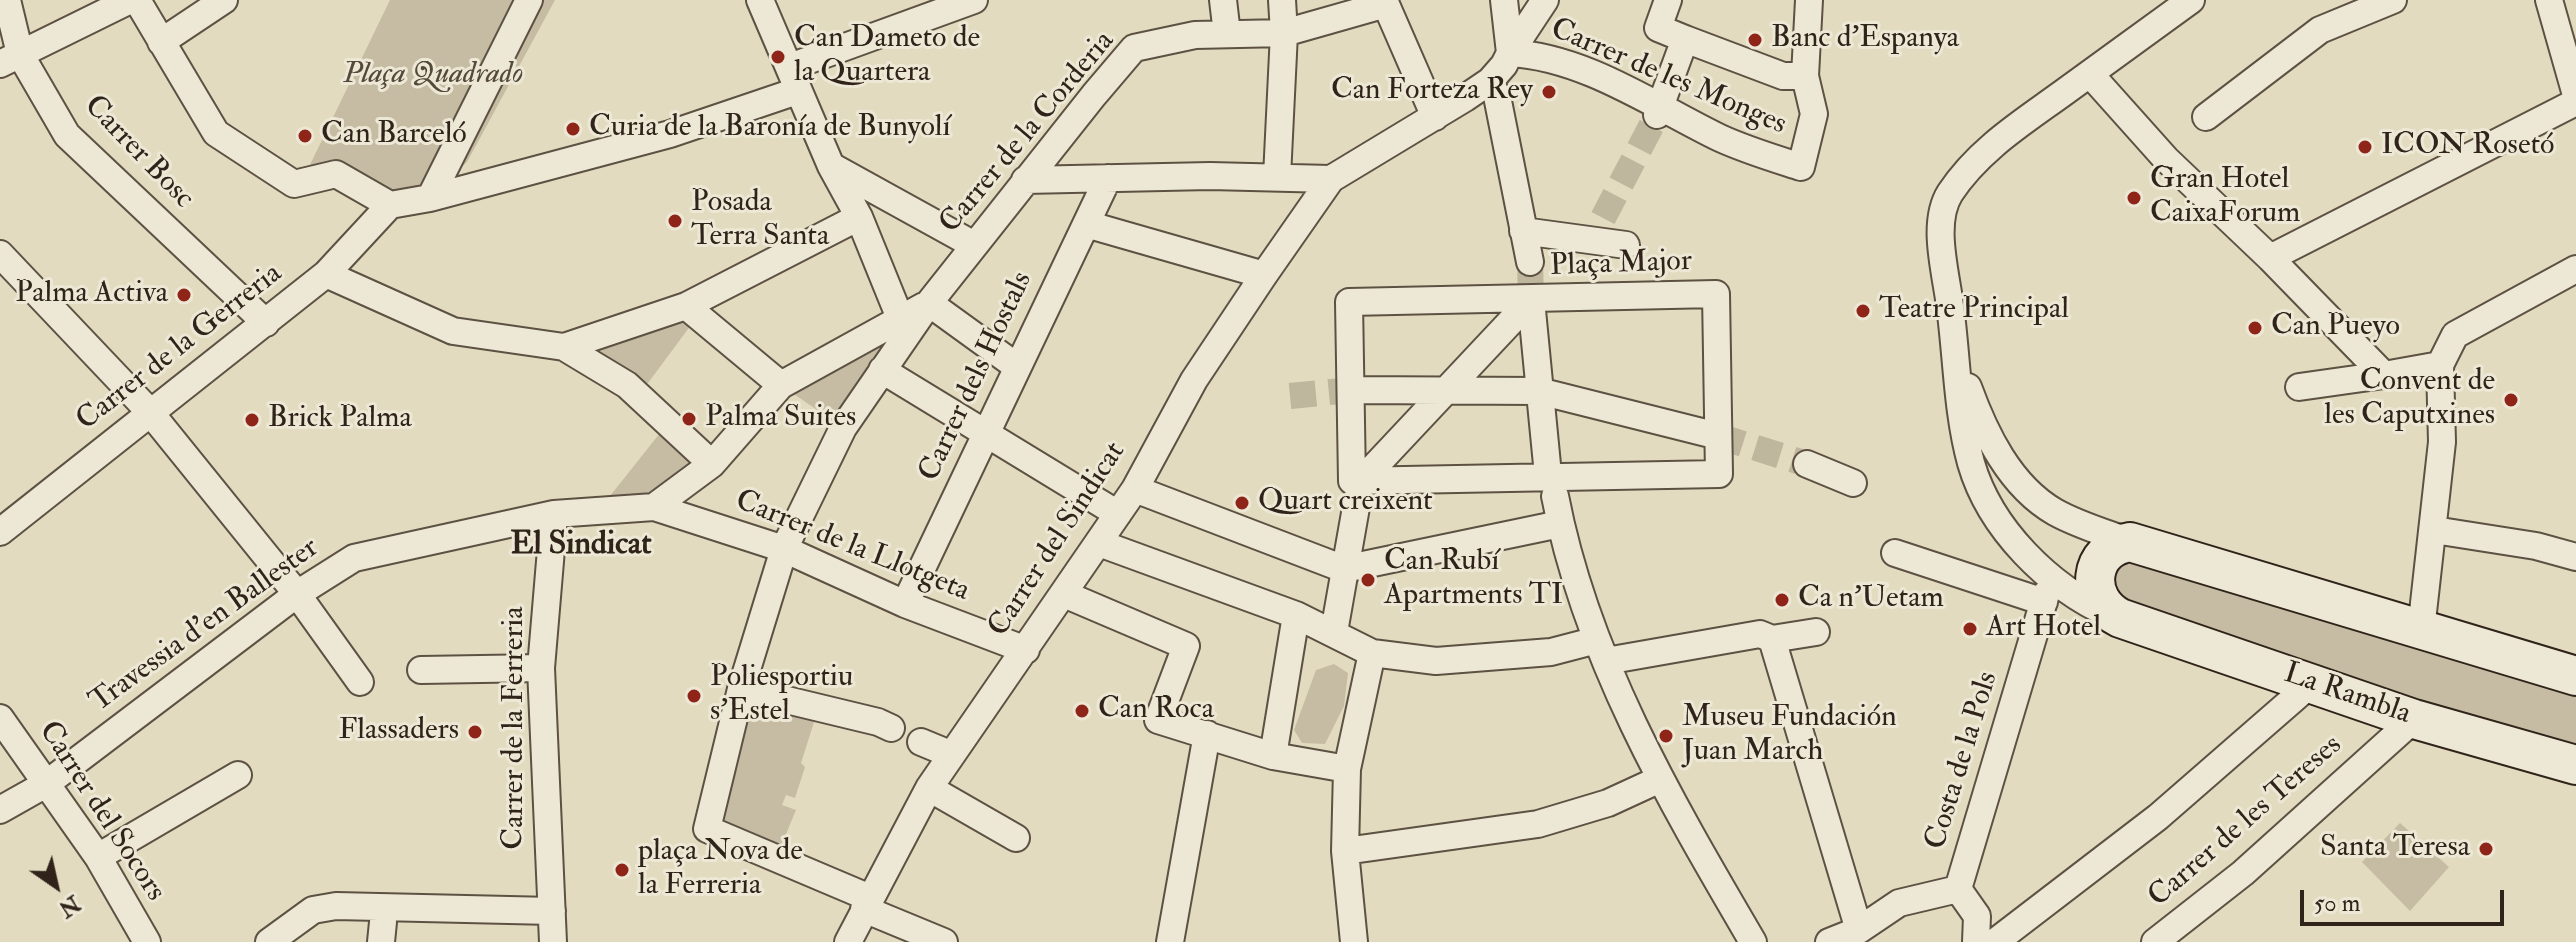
<!DOCTYPE html>
<html>
<head>
<meta charset="utf-8">
<style>
  body { margin:0 }
  #map { position:relative; width:2576px; height:942px; overflow:hidden; background:#e3dbbf; font-family:"IM FELL Double Pica",serif }
  canvas { display:block }
  .north { position:absolute; left:16px; top:846px; width:80px; height:80px; -webkit-text-stroke:6px #ede8d5; paint-order:stroke; rotate:146deg; font-size:22px; font-weight:700; line-height:32px; text-align:center; color:#30231a }
  .north::after { content:''; display:block; margin:auto; width:28px; height:36px; background:#30231a; clip-path:polygon(50% 0,100% 100%,50% 72%,0 100%) }
  .scale { position:absolute; left:2300px; top:890px; width:204px; height:36px; box-sizing:border-box; border:4px solid #30231a; border-top:0; padding-left:10px; font-size:24px; line-height:28px; white-space:nowrap; color:#30231a; -webkit-text-stroke:6px #ede8d5; paint-order:stroke }
</style>
</head>
<body>
<div id="map">
<canvas width="2576" height="942"></canvas>
<div class="north">N</div>
<div class="scale">50 m</div>
</div>
<script>
const ctx = document.querySelector('canvas').getContext('2d');
ctx.lineJoin = 'round';
function fill(path, color) { ctx.fillStyle = color; ctx.fill(path, 'evenodd'); }
function trace(path, color, width, dash) { ctx.strokeStyle = color; ctx.lineWidth = width; ctx.lineCap = dash ? 'butt' : 'round'; ctx.setLineDash(dash || []); ctx.stroke(path); }
function write(font, color, halo, rows, align = 'center') {
  ctx.font = font + ' "IM FELL Double Pica",serif'; ctx.lineWidth = 6; ctx.setLineDash([]); ctx.textBaseline = 'middle'; ctx.strokeStyle = halo; ctx.fillStyle = color; for (const [text, x, y, turn = 0] of rows) {
    ctx.save(); ctx.translate(x, y); ctx.rotate((+turn || 0) * Math.PI / 180); ctx.textAlign = isNaN(turn) ? turn : align; if (halo) ctx.strokeText(text, 0, 0); ctx.fillText(text, 0, 0); ctx.restore();
  }
}
const green = new Path2D(`
  M 390,0 L 555,0 L 467,162 L 430,198 L 390,205 L 305,175 Z
  M 686,306 L 691,325 L 648,383 L 627,385 L 564,347 Z
  M 900,318 L 843,428 L 781,385 Z
  M 668,423 L 712,464 L 654,507 L 598,511 Z
  M 2117,555 L 2576,681 L 2576,754 L 2119,610 L 2101,582 Z
  M 1334,664 L 1348,673 L 1344,706 L 1325,744 L 1302,743 L 1294,730 L 1316,670 Z
  M 749,701 L 815,719 L 801,763 L 805,767 L 795,798 L 786,795 L 782,805 L 796,810 L 778,853 L 717,826 Z
  M 2400,823 L 2449,867 L 2410,911 L 2362,862 Z`);
const streetTunnel = new Path2D(`
  M 1603,218 L 1657,115
  M 1530,262 L 1531,300
  M 1290,396 L 1351,390
  M 1718,436 L 1807,464`);
const street = new Path2D(`
  M 7,0 L 20,54 L 67,135 L 266,323
  M 137,0 L 216,133 L 294,184 L 336,174 L 390,205 L 430,198 L 529,0
  M 760,0 L 831,166 L 859,217 L 900,318
  M 1223,0 L 1227,34
  M 1384,0 L 1435,117
  M 2549,0 L 2576,95
  M 1685,39 L 1783,76 L 1805,76
  M 161,42 L 224,0
  M 1510,53 C 1585,57 1654,106 1720,138 C 1746,150 1773,158 1801,167 L 1814,114 L 1805,76 L 1809,0
  M 1510,53 L 1545,0
  M 0,64 L 130,0
  M 790,67 L 974,0
  M 2090,74 L 2166,159 L 2270,258 L 2384,375 L 2440,365
  M 1490,81 L 1497,96 L 1530,262
  M 1657,115 L 1685,39 L 1658,28 L 1668,0
  M 2206,117 L 2320,30 L 2393,0
  M 831,166 L 974,245
  M 1277,177 L 1284,33 L 1282,0
  M 1025,180 L 1210,176 L 1331,179
  M 430,198 L 670,134 L 797,91
  M 1086,224 L 1264,275
  M 1523,231 L 1626,245
  M 0,254 L 149,411 L 297,594 L 360,682
  M 2270,258 L 2576,102
  M 326,274 L 453,331 L 564,347 L 627,385 L 712,464
  M 1716,294 L 1719,474 L 1352,481 L 1349,302 Z
  M 1531,300 L 1548,475
  M 929,303 L 1016,366
  M 686,306 L 781,385
  M 564,347 L 686,306 L 859,217
  M 882,370 L 1118,514
  M 1968,387 C 1985,434 2010,486 2055,512 C 2078,525 2106,533 2130,542
  M 2299,387 L 2384,375
  M 1351,390 L 1539,391 L 1718,436
  M 1807,464 L 1853,483
  M 1361,481 L 1531,300
  M 1135,489 L 1344,569 L 1560,524
  M 1555,496 C 1586,658 1671,802 1753,942
  M 654,507 L 784,549 L 905,604 L 1026,650
  M 2434,530 L 2536,546 L 2576,557
  M 0,532 L 326,274 L 390,205
  M 1099,543 L 1296,615
  M 1895,553 L 2044,602
  M 1064,594 L 1186,646 L 1158,720 L 1273,756
  M 905,604 L 1108,178
  M 2111,615 C 2049,587 1990,529 1971,463 C 1957,412 1957,358 1950,306 C 1946,273 1931,223 1950,193 C 1978,150 2023,122 2063,93 C 2106,62 2148,31 2191,0
  M 2421,630 L 2442,442 L 2440,365 L 2455,335 L 2576,269
  M 1334,632 L 1358,496
  M 1772,639 L 1859,930
  M 1372,653 L 1347,769 L 1273,756 L 1296,615 L 1372,653 L 1436,661 L 1551,652 L 1597,640
  M 1606,661 L 1760,634 L 1772,639 L 1816,632
  M 421,670 L 541,668
  M 741,689 L 878,722 L 891,728
  M 0,718 L 98,857 L 147,942
  M 921,742 L 950,754
  M 1347,769 L 1345,851 L 1354,942
  M 929,788 L 1016,838
  M 0,810 L 46,784 L 297,594 L 354,558 L 554,514 L 654,507 L 712,464 L 781,385 L 924,306
  M 1345,851 L 1538,824 L 1608,803 L 1658,780
  M 98,857 L 238,775
  M 870,898 L 707,829 L 741,689 L 784,549 L 843,428 L 929,303 L 1094,95 L 1134,48 L 1195,35 L 1284,33 L 1386,4
  M 864,909 L 944,942
  M 269,942 L 313,910 L 336,906 L 552,911
  M 381,942 L 383,922
  M 553,942 L 541,668 L 554,514
  M 848,942 L 929,788 L 1135,489 L 1194,380 L 1264,275 L 1331,179 L 1465,98 L 1490,81 L 1504,65 L 1510,53 L 1504,0
  M 1170,942 L 1207,734
  M 1829,942 L 1859,930 L 1899,903 L 1958,889
  M 1976,942 L 1977,916 L 1958,889 L 2046,594
  M 1995,942 L 2158,817 L 2313,682
  M 2155,942 L 2243,873 L 2414,719`);
const secondary = new Path2D(`
  M 2576,676 L 2130,542 C 2087,549 2084,600 2120,618 L 2414,719 L 2576,765`);
const markers = [
  [1755,40,8,"#8f2418"],
  [778,57,8,"#8f2418"],
  [1549,92,8,"#8f2418"],
  [573,129,8,"#8f2418"],
  [305,136,8,"#8f2418"],
  [2365,147,8,"#8f2418"],
  [2134,198,8,"#8f2418"],
  [675,221,8,"#8f2418"],
  [184,295,8,"#8f2418"],
  [1863,311,8,"#8f2418"],
  [2255,328,8,"#8f2418"],
  [2511,400,8,"#8f2418"],
  [689,419,8,"#8f2418"],
  [252,420,8,"#8f2418"],
  [1242,503,8,"#8f2418"],
  [1368,580,8,"#8f2418"],
  [1782,600,8,"#8f2418"],
  [1970,629,8,"#8f2418"],
  [694,696,8,"#8f2418"],
  [1082,711,8,"#8f2418"],
  [475,732,8,"#8f2418"],
  [1666,736,8,"#8f2418"],
  [2486,849,8,"#8f2418"],
  [622,870,8,"#8f2418"]
];
const poiNames = [
  ["Can Dameto de",794,40],
  ["la Quartera",794,74],
  ["Banc d'Espanya",1771,40],
  ["Can Forteza Rey",1533,92,"right"],
  ["Curia de la Baronía de Bunyolí",589,129],
  ["Can Barceló",321,136],
  ["ICON Rosetó",2381,147],
  ["Gran Hotel",2150,181],
  ["CaixaForum",2150,215],
  ["Posada",691,204],
  ["Terra Santa",691,238],
  ["Palma Activa",168,295,"right"],
  ["Teatre Principal",1879,311],
  ["Can Pueyo",2271,328],
  ["Convent de",2495,383,"right"],
  ["les Caputxines",2495,417,"right"],
  ["Palma Suites",705,419],
  ["Brick Palma",268,420],
  ["Quart creixent",1258,503],
  ["Can Rubí",1384,563],
  ["Apartments TI",1384,597],
  ["Ca n'Uetam",1798,600],
  ["Art Hotel",1986,629],
  ["Poliesportiu",710,679],
  ["s'Estel",710,713],
  ["Can Roca",1098,711],
  ["Museu Fundación",1682,719],
  ["Juan March",1682,753],
  ["Flassaders",459,732,"right"],
  ["Santa Teresa",2470,849,"right"],
  ["plaça Nova de",638,853],
  ["la Ferreria",638,887]
];
const parkNames = [
  ["Plaça Quadrado",433,76]
];
const streetNames = [
  ["Carrer de les Monges",1668,78,23],
  ["Carrer de la Corderia",1028,133,-50],
  ["Carrer Bosc",138,153,46],
  ["Plaça Major",1621,265,-2],
  ["Carrer de la Gerreria",180,348,-38],
  ["Carrer dels Hostals",977,377,-65],
  ["Carrer del Sindicat",1058,540,-57],
  ["Carrer de la Llotgeta",852,547,22],
  ["Travessia d'en Ballester",205,626,-36],
  ["La Rambla",2347,695,19],
  ["Carrer de la Ferreria",516,728,-90],
  ["Costa de la Pols",1963,761,-73],
  ["Carrer del Socors",101,812,57],
  ["Carrer de les Tereses",2246,822,-41]
];
const neighbourhoodNames = [
  ["El Sindicat",581,546]
];
fill(green, '#c5bca3');
trace(streetTunnel, '#bfb69e', 26, [26, 13]);
trace(street, '#5d5143', 30);
trace(secondary, '#30231a', 42);
trace(street, '#ede8d5', 26);
trace(secondary, '#ede8d5', 38);
for (const [x, y, r, color] of markers) { const dot = new Path2D(); dot.arc(x, y, r, 0, 2 * Math.PI); ctx.fillStyle = color; ctx.fill(dot); trace(dot, '#ede8d5', 3); }
write('30px', '#30231a', '#ede8d5', poiNames, 'left');
write('italic 30px', '#55493c', '#ede8d5', parkNames);
write('30px', '#30231a', '#ede8d5', streetNames);
write('bold 32px', '#30231a', '#ede8d5', neighbourhoodNames);
</script>
</body>
</html>
